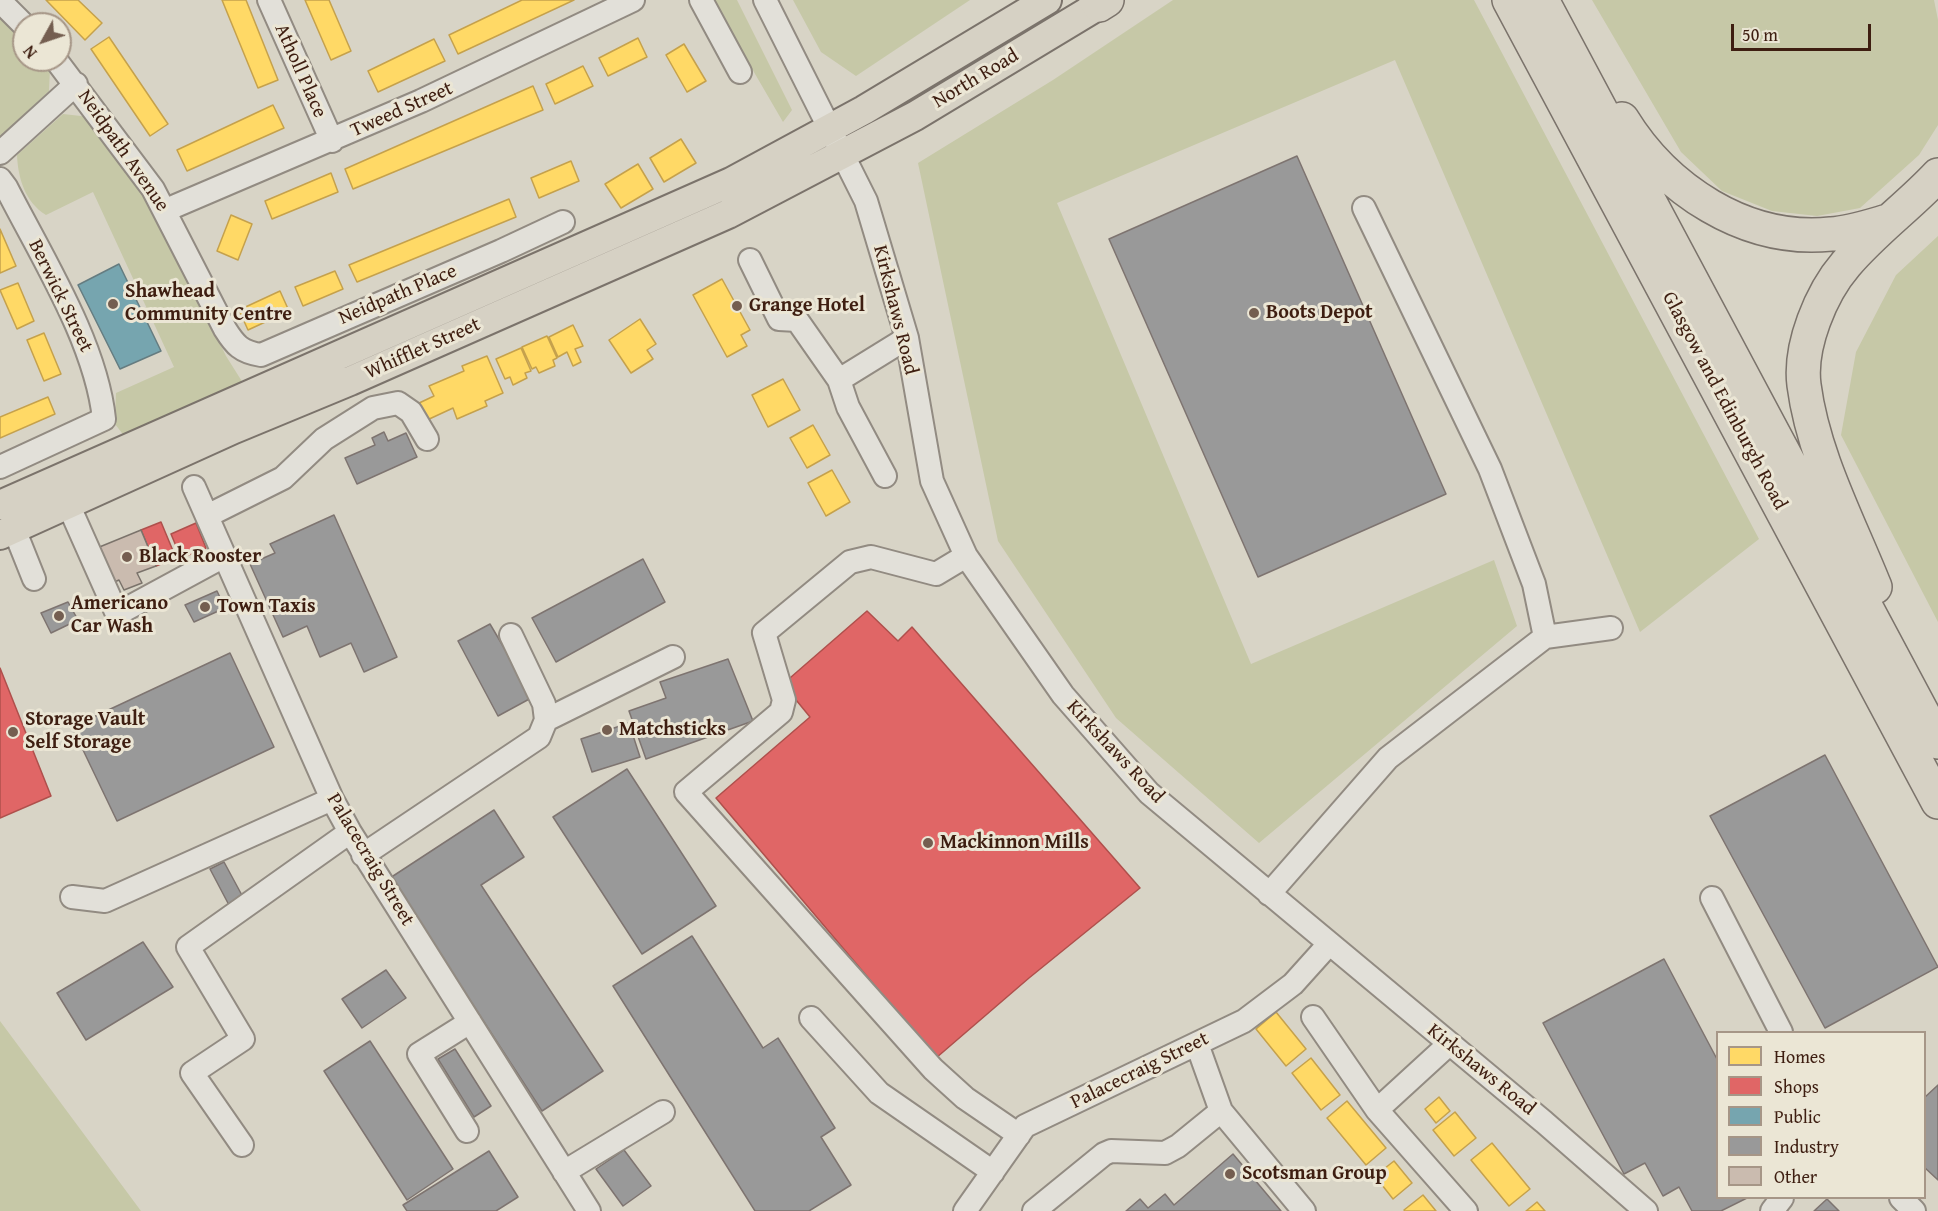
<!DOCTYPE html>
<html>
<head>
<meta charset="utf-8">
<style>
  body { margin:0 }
  #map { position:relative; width:1938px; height:1211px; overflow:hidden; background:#d8d4c6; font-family:"Gentium Book Plus",serif }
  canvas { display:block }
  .legend { position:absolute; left:1716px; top:1031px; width:210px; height:168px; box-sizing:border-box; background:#ebe6d5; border:2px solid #a69687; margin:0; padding:8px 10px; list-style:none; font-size:18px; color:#3e1e11 }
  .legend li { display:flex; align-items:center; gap:12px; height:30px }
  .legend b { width:30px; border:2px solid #a69687 }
  .north { position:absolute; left:12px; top:12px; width:60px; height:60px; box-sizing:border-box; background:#ebe6d5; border:2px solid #a69687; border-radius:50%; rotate:230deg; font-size:16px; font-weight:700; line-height:24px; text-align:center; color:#3e1e11 }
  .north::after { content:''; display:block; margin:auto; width:21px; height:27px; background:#745e50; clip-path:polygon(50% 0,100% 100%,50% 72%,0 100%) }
  .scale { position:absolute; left:1731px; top:24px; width:140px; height:27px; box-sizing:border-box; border:3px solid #3e1e11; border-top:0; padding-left:8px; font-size:18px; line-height:21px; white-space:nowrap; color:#3e1e11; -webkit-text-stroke:4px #ebe6d5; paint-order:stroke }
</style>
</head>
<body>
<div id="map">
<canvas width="1938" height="1211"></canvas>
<ul class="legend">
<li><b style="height:16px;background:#ffd966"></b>Homes</li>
<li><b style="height:16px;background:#e06666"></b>Shops</li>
<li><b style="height:16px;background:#76a5af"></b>Public</li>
<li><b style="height:16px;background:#999"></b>Industry</li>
<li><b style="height:16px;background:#cabbaf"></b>Other</li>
</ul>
<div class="north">N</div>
<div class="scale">50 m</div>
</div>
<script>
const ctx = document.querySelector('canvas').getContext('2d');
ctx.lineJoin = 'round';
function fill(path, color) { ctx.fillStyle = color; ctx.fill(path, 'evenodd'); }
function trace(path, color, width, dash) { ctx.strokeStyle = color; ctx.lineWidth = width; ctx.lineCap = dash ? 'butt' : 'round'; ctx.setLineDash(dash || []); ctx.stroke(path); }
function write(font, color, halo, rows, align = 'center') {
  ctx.font = font + ' "Gentium Book Plus",serif'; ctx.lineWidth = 6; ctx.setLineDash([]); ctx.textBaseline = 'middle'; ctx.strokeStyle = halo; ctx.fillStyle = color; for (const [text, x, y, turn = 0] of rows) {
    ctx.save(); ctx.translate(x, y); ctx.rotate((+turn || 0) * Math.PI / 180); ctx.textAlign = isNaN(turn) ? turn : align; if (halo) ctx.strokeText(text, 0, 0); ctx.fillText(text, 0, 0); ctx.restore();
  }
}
const green = new Path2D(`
  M 712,0 L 737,0 L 792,110 L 783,122 Z
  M 793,0 L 970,0 L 856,76 L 821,52 Z
  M 1173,0 L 1474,0 L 1759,539 L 1640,632 L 1395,60 L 1057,203 L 1251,664 L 1494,560 L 1517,626 L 1259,843 L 1116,718 L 998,541 L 918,163 L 1053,80 Z
  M 1592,0 L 1934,0 L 1938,20 L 1938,125 L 1919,155 L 1860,208 L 1817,216 L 1772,211 L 1722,191 L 1681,152 Z
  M 0,13 L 24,36 L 24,60 L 43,60 L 50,68 L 49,91 L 0,137 Z
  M 63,114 L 90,117 L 119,158 L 126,174 L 138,185 L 159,218 L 226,356 L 243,383 L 125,437 L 115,424 L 116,393 L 174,367 L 93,192 L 46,215 C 25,202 18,178 17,155 Z
  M 1938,236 L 1938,622 L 1841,435 L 1856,352 L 1896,275 Z
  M 0,1021 L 141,1211 L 0,1211 Z`);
const homes = new Path2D(`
  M 46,0 L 78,0 L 102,23 L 85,40 Z
  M 222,0 L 246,0 L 278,80 L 258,88 Z
  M 305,0 L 329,0 L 351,51 L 331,60 Z
  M 522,0 L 574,0 L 458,54 L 449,35 Z
  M 109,37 L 168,124 L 150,136 L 91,49 Z
  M 638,38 L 647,57 L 608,76 L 599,58 Z
  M 434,39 L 445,61 L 378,92 L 368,71 Z
  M 684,44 L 706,81 L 687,92 L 666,55 Z
  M 583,66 L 593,86 L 555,104 L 546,84 Z
  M 533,86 L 543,110 L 353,189 L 345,169 Z
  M 273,105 L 284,128 L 187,171 L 177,150 Z
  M 681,139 L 696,163 L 664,182 L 650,158 Z
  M 571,161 L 579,181 L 539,198 L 531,178 Z
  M 638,164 L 653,189 L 621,208 L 605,184 Z
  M 331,173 L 338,192 L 272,219 L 265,201 Z
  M 509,199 L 516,217 L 357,282 L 349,265 Z
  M 231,215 L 252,224 L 238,260 L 217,251 Z
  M 0,229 L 16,266 L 0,273 Z
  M 335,271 L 343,289 L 303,306 L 295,287 Z
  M 722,279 L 750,330 L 741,335 L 747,346 L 727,357 L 693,295 Z
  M 18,283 L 34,321 L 17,329 L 0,290 Z
  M 280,291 L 289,311 L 248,330 L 239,310 Z
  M 640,319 L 656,344 L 647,350 L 653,359 L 631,373 L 609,340 Z
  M 573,325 L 583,346 L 575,349 L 581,362 L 573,366 L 567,352 L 558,357 L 549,337 Z
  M 44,333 L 61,374 L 44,381 L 27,340 Z
  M 547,336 L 557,358 L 553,360 L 555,366 L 539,373 L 536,367 L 532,369 L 522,347 Z
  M 521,348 L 531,371 L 525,373 L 527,378 L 513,385 L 510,377 L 505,379 L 496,359 Z
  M 487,356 L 503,393 L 485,401 L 487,406 L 457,419 L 453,408 L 425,421 L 417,404 L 434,396 L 429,386 L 464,371 L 462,366 Z
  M 783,379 L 800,410 L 768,427 L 752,395 Z
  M 48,397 L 55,414 L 0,438 L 0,417 Z
  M 813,425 L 830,455 L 807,468 L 790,438 Z
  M 832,470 L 850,502 L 826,516 L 808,483 Z
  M 1276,1012 L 1306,1049 L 1286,1066 L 1256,1029 Z
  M 1311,1058 L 1340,1095 L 1321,1110 L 1292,1073 Z
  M 1439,1097 L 1450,1111 L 1436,1123 L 1425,1109 Z
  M 1347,1101 L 1386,1148 L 1366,1165 L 1327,1118 Z
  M 1455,1112 L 1476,1138 L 1454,1156 L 1433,1130 Z
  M 1492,1143 L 1530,1189 L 1509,1206 L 1471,1160 Z
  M 1394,1161 L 1412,1183 L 1393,1199 L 1375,1176 Z
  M 1423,1195 L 1436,1211 L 1405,1211 L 1404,1210 Z
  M 1537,1202 L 1545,1211 L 1526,1211 Z`);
const shops = new Path2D(`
  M 161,522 L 176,558 L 156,566 L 141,530 Z
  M 196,523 L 206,548 L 181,558 L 171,534 Z
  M 867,611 L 898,641 L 912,627 L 1140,888 L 1029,978 L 936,1058 L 716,798 L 810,717 L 783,684 Z
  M 0,668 L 51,796 L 0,818 Z`);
const public = new Path2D(`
  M 119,264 L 161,351 L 120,369 L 78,285 Z`);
const industry = new Path2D(`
  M 1297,156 L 1446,494 L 1258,577 L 1109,239 Z
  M 384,432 L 388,441 L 406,433 L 417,457 L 357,484 L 345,458 L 375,445 L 372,438 Z
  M 334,515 L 397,657 L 364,672 L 351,643 L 320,657 L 307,626 L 283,637 L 250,564 L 275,553 L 270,544 Z
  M 643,559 L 665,602 L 556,662 L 532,618 Z
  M 217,591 L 225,608 L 194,622 L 185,605 Z
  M 68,602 L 78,620 L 51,633 L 41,613 Z
  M 490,624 L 533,697 L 498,716 L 458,641 Z
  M 230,653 L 274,747 L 117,821 L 72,727 Z
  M 728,659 L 753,721 L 646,759 L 629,711 L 666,698 L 660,682 Z
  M 629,723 L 640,757 L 592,772 L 581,739 Z
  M 1825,755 L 1938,967 L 1825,1028 L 1710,816 Z
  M 627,769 L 716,906 L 642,954 L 553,817 Z
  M 494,810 L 524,857 L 481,885 L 603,1071 L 542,1111 L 390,878 Z
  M 224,862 L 244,899 L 230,907 L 210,869 Z
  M 692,936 L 763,1048 L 778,1038 L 835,1128 L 821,1137 L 851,1185 L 809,1211 L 755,1211 L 613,986 Z
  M 143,942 L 173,987 L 86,1040 L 57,993 Z
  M 1664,959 L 1718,1061 L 1718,1198 L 1747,1198 L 1721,1211 L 1692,1211 L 1679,1187 L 1663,1196 L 1645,1163 L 1624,1174 L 1543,1023 Z
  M 386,970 L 406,998 L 362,1028 L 342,999 Z
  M 370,1041 L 453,1169 L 407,1200 L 324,1071 Z
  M 455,1049 L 491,1106 L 474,1117 L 438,1059 Z
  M 1938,1085 L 1938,1180 L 1924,1167 L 1924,1098 Z
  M 624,1150 L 651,1186 L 623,1206 L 596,1169 Z
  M 489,1151 L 518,1197 L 496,1211 L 407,1211 L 403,1205 Z
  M 1233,1154 L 1281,1211 L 1126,1211 L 1140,1199 L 1148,1208 L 1165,1194 L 1174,1205 Z
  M 1827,1199 L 1839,1211 L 1814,1211 Z`);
const building = new Path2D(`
  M 141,530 L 156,566 L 137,573 L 142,583 L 124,590 L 119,580 L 112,583 L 97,548 Z`);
const minor = new Path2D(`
  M 269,0 L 332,141
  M 701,0 L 740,72
  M 765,0 L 866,201 L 907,338 L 932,481 L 966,556 L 1063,695 L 1149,793 L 1544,1122 L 1646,1211
  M 0,1 L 24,25
  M 56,60 L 153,189 L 225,329 C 235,345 241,352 261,355 L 501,251 L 563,222
  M 0,153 L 76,84
  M 0,179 L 6,187 C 41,256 96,342 104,419 L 0,467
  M 166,210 L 421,101 L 633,0
  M 750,260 L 779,319 L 797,320 L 839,380
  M 885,476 L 848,407 L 839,380 L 907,338
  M 194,487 L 332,799 L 350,832 L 589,1211
  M 68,504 L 117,614 L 224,556
  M 207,516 L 283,478 L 324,439 L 373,408 L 398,403 L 411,412 L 427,439
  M 14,529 L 34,579
  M 966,556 L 936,574 L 871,557 L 850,562 L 764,633 L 784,700 L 781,712 L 686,792 L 933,1069 L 965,1098 L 1019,1135
  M 1545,637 L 1611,628
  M 546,720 L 673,657
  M 363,855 L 539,737 L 546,720 L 544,704 L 511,635
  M 1269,894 L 1388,758 L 1545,637 L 1534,584 L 1490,469 L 1364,208
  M 72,897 L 105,901 L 332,799
  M 1712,898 L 1781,1032
  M 1313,1017 L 1377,1110
  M 811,1018 L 879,1093 L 993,1172
  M 1448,1045 L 1377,1110 L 1466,1211
  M 1221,1111 L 1304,1211
  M 467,1131 L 419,1054 L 470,1022
  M 242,1145 L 192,1073 L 243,1039 L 188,947 L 350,832
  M 564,1172 L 663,1112
  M 1901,1198 L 1914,1211
  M 965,1211 L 1025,1126 L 1244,1021 L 1293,984 L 1329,944
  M 1034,1211 L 1104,1154 L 1111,1151 L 1165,1153 L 1178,1146 L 1221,1111 L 1197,1044
  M 1772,1211 L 1782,1198`);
const major = new Path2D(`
  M 0,505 L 731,182 L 864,110 L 1047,0
  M 0,535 L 234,429 L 350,381 L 728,214 L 915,116 L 1099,5`);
const highway = new Path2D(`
  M 1096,0 L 1099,5 L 1107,0
  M 1509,0 L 1938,802
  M 1542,0 L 1938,742
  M 1622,119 C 1665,189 1745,243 1831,234 C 1850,233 1870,226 1888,221
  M 1875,587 C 1849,522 1813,455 1804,385 C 1799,346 1821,293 1846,264 C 1874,231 1909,206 1938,175`);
const markers = [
  [113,304,6,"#745e50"],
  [737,306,6,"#745e50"],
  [1254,313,6,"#745e50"],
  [127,557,6,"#745e50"],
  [205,607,6,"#745e50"],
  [59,616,6,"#745e50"],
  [607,730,6,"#745e50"],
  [13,732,6,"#745e50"],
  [928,843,6,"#745e50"],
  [1230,1174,6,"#745e50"]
];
const streetNames = [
  ["Atholl Place",300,71,66],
  ["North Road",976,79,-31],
  ["Tweed Street",402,110,-24],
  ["Neidpath Avenue",123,151,55],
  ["Neidpath Place",398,295,-23],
  ["Berwick Street",60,296,64],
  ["Kirkshaws Road",895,310,76],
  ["Whifflet Street",423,349,-24],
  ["Glasgow and Edinburgh Road",1724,401,62],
  ["Kirkshaws Road",1115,752,47],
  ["Palacecraig Street",370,860,59],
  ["Kirkshaws Road",1481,1070,39],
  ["Palacecraig Street",1140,1071,-26]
];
const poiNames = [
  ["Shawhead",125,292],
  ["Community Centre",125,315],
  ["Grange Hotel",749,306],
  ["Boots Depot",1266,313],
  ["Black Rooster",139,557],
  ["Americano",71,604],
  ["Car Wash",71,627],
  ["Town Taxis",217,607],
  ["Storage Vault",25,720],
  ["Self Storage",25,743],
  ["Matchsticks",619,730],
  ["Mackinnon Mills",940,843],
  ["Scotsman Group",1242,1174]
];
fill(green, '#c6c8a7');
fill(homes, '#ffd966');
trace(homes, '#c5a14c', 1.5);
fill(shops, '#e06666');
trace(shops, '#af504c', 1.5);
fill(public, '#76a5af');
trace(public, '#657c80', 1.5);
fill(industry, '#999');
trace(industry, '#7e7470', 1.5);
fill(building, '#cabbaf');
trace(building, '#7b736b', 1.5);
trace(minor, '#928b82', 26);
trace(major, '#7b736b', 32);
trace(highway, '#7b736b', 36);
trace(minor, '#e2e0d9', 22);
trace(major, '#d6d1c4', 28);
trace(highway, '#d6d1c4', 33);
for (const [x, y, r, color] of markers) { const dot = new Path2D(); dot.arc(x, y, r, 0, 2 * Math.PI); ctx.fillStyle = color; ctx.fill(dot); trace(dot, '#ebe6d5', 2); }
write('20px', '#3e1e11', '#ebe6d5', streetNames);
write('bold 20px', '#3e1e11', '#ebe6d5', poiNames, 'left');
</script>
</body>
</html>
